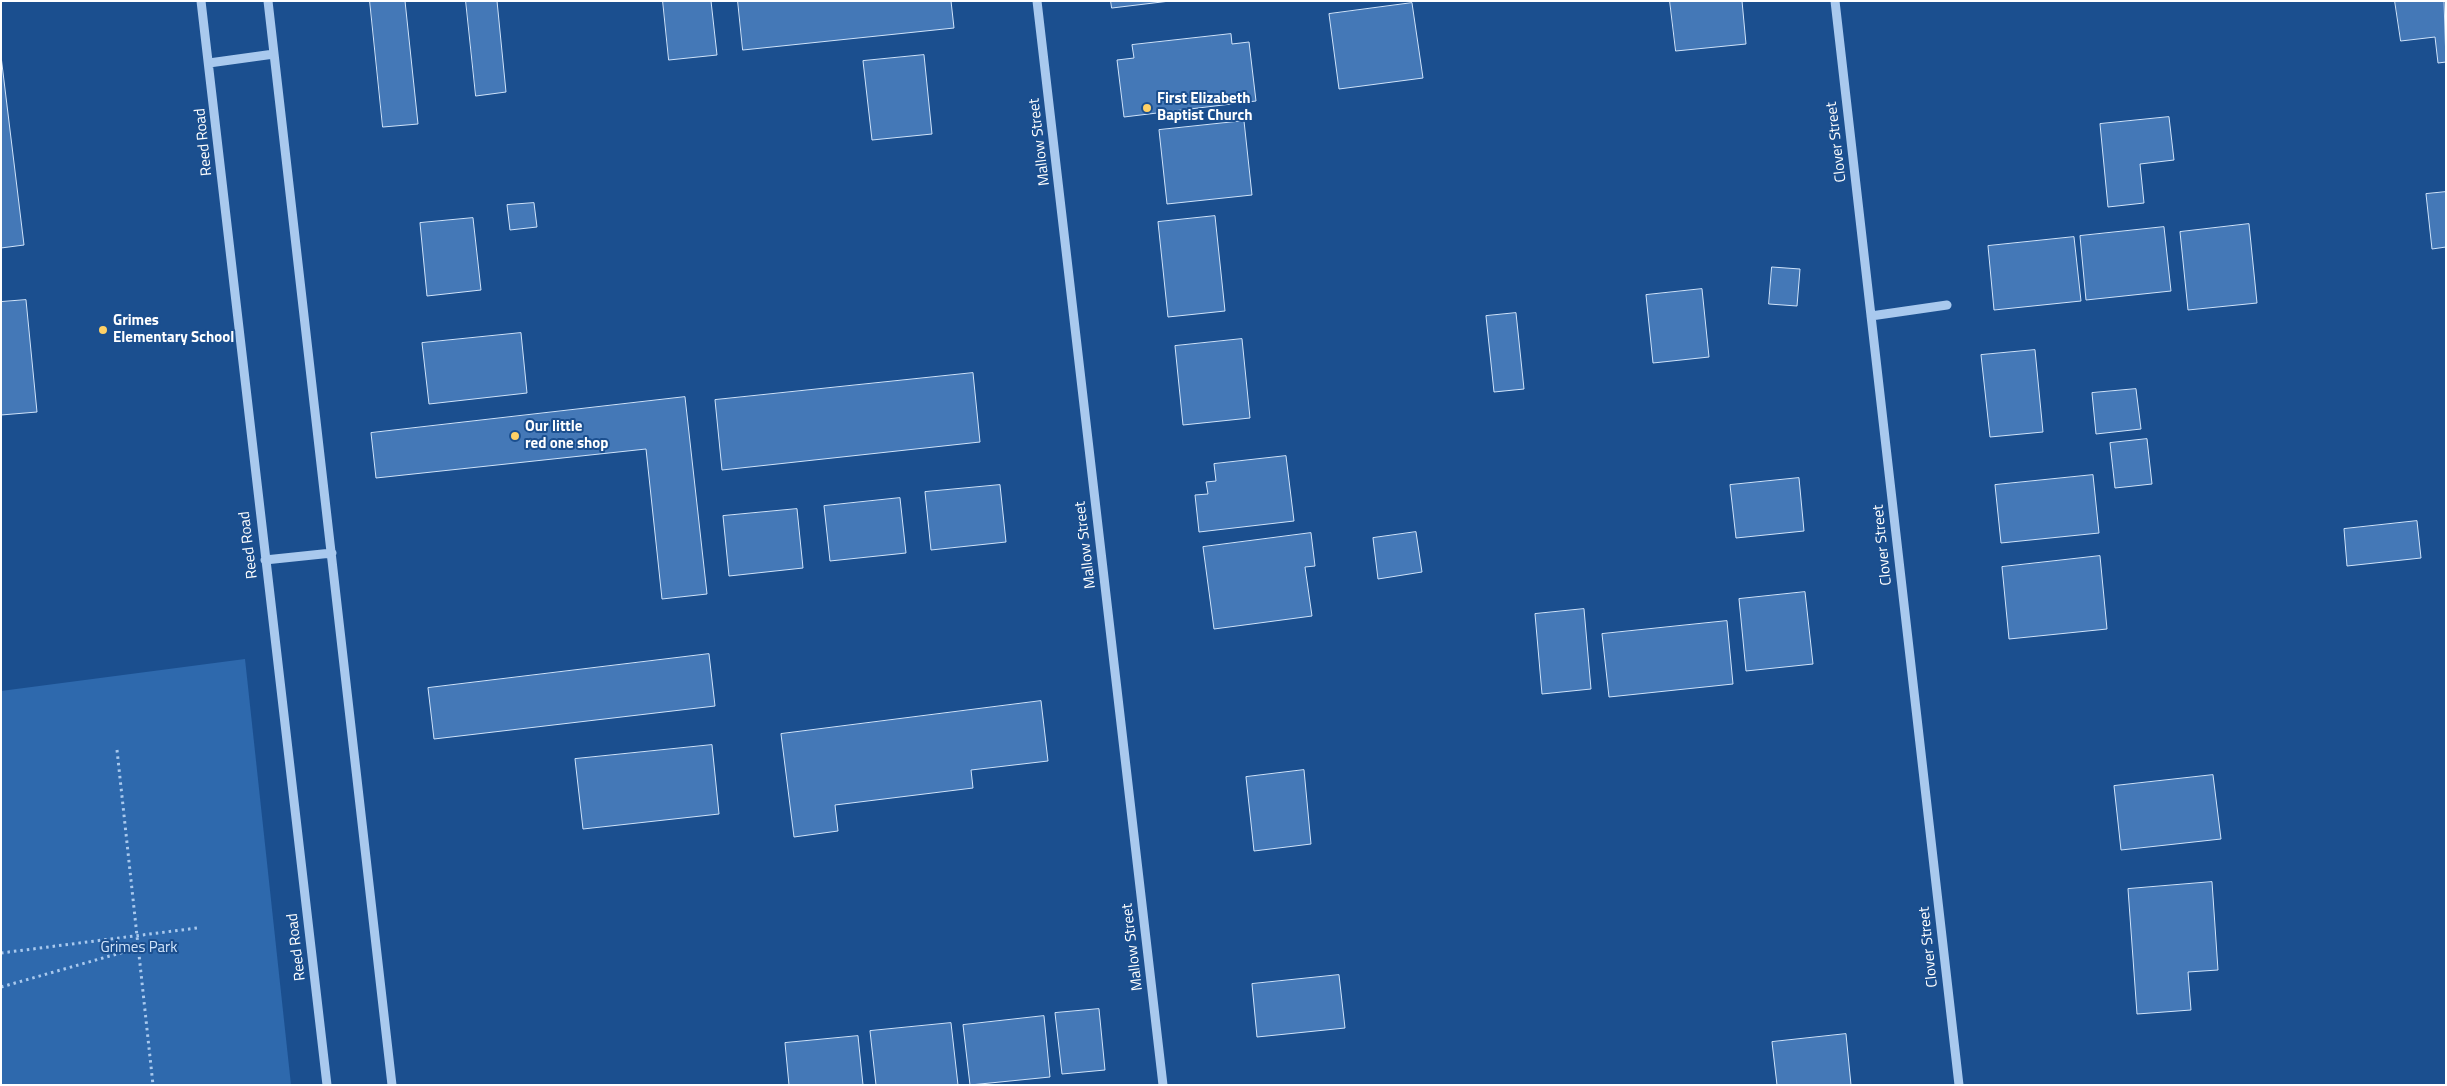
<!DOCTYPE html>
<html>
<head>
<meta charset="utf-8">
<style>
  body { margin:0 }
  #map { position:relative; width:2447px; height:1086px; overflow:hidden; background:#1b4f8f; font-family:"Titillium Web",sans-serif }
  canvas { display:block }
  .frame { position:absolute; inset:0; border:2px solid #fff; pointer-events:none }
</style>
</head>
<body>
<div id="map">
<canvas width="2447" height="1086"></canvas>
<div class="frame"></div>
</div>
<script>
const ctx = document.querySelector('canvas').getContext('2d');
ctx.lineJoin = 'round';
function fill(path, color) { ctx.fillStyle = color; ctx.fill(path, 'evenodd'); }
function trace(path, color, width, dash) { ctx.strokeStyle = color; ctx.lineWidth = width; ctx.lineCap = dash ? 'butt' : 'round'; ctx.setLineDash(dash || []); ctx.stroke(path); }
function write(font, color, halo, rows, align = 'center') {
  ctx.font = font + ' "Titillium Web",sans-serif'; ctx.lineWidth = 4; ctx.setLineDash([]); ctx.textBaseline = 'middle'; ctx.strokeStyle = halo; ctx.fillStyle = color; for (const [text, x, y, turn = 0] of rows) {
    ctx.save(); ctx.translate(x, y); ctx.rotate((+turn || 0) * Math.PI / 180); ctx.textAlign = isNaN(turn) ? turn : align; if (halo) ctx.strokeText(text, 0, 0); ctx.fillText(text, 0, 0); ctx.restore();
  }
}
const green = new Path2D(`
  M 245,659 L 291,1085 L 1,1085 L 1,691 Z`);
const building = new Path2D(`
  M 370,1 L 405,1 L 418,124 L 383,127 Z
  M 466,1 L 497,1 L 506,92 L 476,96 Z
  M 663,1 L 711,1 L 717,55 L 669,60 Z
  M 738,1 L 951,1 L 954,28 L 743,50 Z
  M 1111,1 L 1170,1 L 1112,8 Z
  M 1670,1 L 1742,1 L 1746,44 L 1676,51 Z
  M 2395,1 L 2444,1 L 2446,62 L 2438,63 L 2435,37 L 2401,41 Z
  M 1412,3 L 1423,78 L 1339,89 L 1329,14 Z
  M 1231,34 L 1232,44 L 1249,42 L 1256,101 L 1124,117 L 1117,60 L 1134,58 L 1132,45 Z
  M 924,55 L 932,134 L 872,140 L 863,61 Z
  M 1,56 L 24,245 L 1,248 Z
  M 2169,117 L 2174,160 L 2140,164 L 2144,203 L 2108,207 L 2100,124 Z
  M 1244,121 L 1252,195 L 1167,204 L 1159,130 Z
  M 2446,192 L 2446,247 L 2432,249 L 2426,194 Z
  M 534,203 L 537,227 L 510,230 L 507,205 Z
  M 1215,216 L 1225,311 L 1168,317 L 1158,222 Z
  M 473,218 L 481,290 L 427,296 L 420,223 Z
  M 2249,224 L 2257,303 L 2188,310 L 2180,232 Z
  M 2164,227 L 2171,291 L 2086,300 L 2080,236 Z
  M 2074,237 L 2081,301 L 1994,310 L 1988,246 Z
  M 1772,267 L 1800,269 L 1797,306 L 1769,304 Z
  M 1702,289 L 1709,357 L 1653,363 L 1646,295 Z
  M 26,300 L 37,412 L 1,415 L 1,302 Z
  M 1516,313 L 1524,389 L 1494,392 L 1486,316 Z
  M 521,333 L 527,393 L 429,404 L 422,343 Z
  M 1242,339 L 1250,418 L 1183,425 L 1175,346 Z
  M 2035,350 L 2043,432 L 1990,437 L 1981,355 Z
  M 973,373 L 980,442 L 722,470 L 715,400 Z
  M 2136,389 L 2141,429 L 2096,434 L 2092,393 Z
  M 685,397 L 707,594 L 662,599 L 646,449 L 376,478 L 371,433 Z
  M 2147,439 L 2152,484 L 2115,488 L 2110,443 Z
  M 1286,456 L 1294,521 L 1199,532 L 1195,495 L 1208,494 L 1206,482 L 1216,481 L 1214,464 Z
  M 2093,475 L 2099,533 L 2001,543 L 1995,485 Z
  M 1799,478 L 1804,531 L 1736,538 L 1730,485 Z
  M 1000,485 L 1006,542 L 931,550 L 925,492 Z
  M 900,498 L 906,553 L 830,561 L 824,506 Z
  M 797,509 L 803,568 L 729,576 L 723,516 Z
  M 2417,521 L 2421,558 L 2347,566 L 2344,529 Z
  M 1416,532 L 1422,572 L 1378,579 L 1373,538 Z
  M 1311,533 L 1315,566 L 1305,567 L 1312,616 L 1214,629 L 1203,547 Z
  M 2100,556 L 2107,629 L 2009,639 L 2002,567 Z
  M 1805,592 L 1813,664 L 1746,671 L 1739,599 Z
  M 1584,609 L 1591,689 L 1542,694 L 1535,614 Z
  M 1727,621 L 1733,684 L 1609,697 L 1602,634 Z
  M 709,654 L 715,706 L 434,739 L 428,688 Z
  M 1041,701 L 1048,761 L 971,770 L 973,788 L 835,805 L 838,831 L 794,837 L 781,734 Z
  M 712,745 L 719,814 L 583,829 L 575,759 Z
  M 1304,770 L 1311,844 L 1254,851 L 1246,777 Z
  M 2213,775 L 2221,839 L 2121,850 L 2114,786 Z
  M 2212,882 L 2218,970 L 2188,972 L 2191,1010 L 2137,1014 L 2128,889 Z
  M 1339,975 L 1345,1028 L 1257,1037 L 1252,984 Z
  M 1099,1009 L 1105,1070 L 1062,1074 L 1055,1013 Z
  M 1044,1016 L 1050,1077 L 970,1085 L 963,1025 Z
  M 951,1023 L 958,1085 L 876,1085 L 870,1031 Z
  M 1846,1034 L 1851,1085 L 1777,1085 L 1772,1042 Z
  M 858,1036 L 863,1085 L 789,1085 L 785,1043 Z`);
const path = new Path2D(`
  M 117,750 L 153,1085
  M 1,953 L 197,928
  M 1,987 L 138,948`);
const minor = new Path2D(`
  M 201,1 L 327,1085
  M 268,1 L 392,1085
  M 1037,1 L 1163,1085
  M 1835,1 L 1959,1085
  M 209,63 L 274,54
  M 1871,316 L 1947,305
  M 265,560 L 332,553`);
const markers = [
  [1147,108,5,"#ffd166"],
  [103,330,5,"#ffd166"],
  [515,436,5,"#ffd166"]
];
const poiNames = [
  ["First Elizabeth",1157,99],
  ["Baptist Church",1157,116],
  ["Grimes",113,321],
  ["Elementary School",113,338],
  ["Our little",525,427],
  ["red one shop",525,444]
];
const streetNames = [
  ["Reed Road",204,142,-96],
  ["Mallow Street",1040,142,-97],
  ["Clover Street",1837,142,-97],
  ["Reed Road",249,545,-97],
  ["Mallow Street",1086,545,-97],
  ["Clover Street",1883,545,-96],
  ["Reed Road",297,947,-97],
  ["Mallow Street",1133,947,-97],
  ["Clover Street",1929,947,-96]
];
const parkNames = [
  ["Grimes Park",139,948]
];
fill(green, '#2e69ad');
fill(building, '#4478b7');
trace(building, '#cfe3fa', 1);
trace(path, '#a9c9ee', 3, [2.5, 4]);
trace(minor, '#a9c9ee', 9);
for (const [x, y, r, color] of markers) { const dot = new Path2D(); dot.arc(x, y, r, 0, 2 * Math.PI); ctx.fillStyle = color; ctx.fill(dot); trace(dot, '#1b4f8f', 2); }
write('bold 15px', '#fff', '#1b4f8f', poiNames, 'left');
write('15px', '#fff', '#1b4f8f', streetNames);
write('15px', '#cfe3fa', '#1b4f8f', parkNames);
</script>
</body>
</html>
